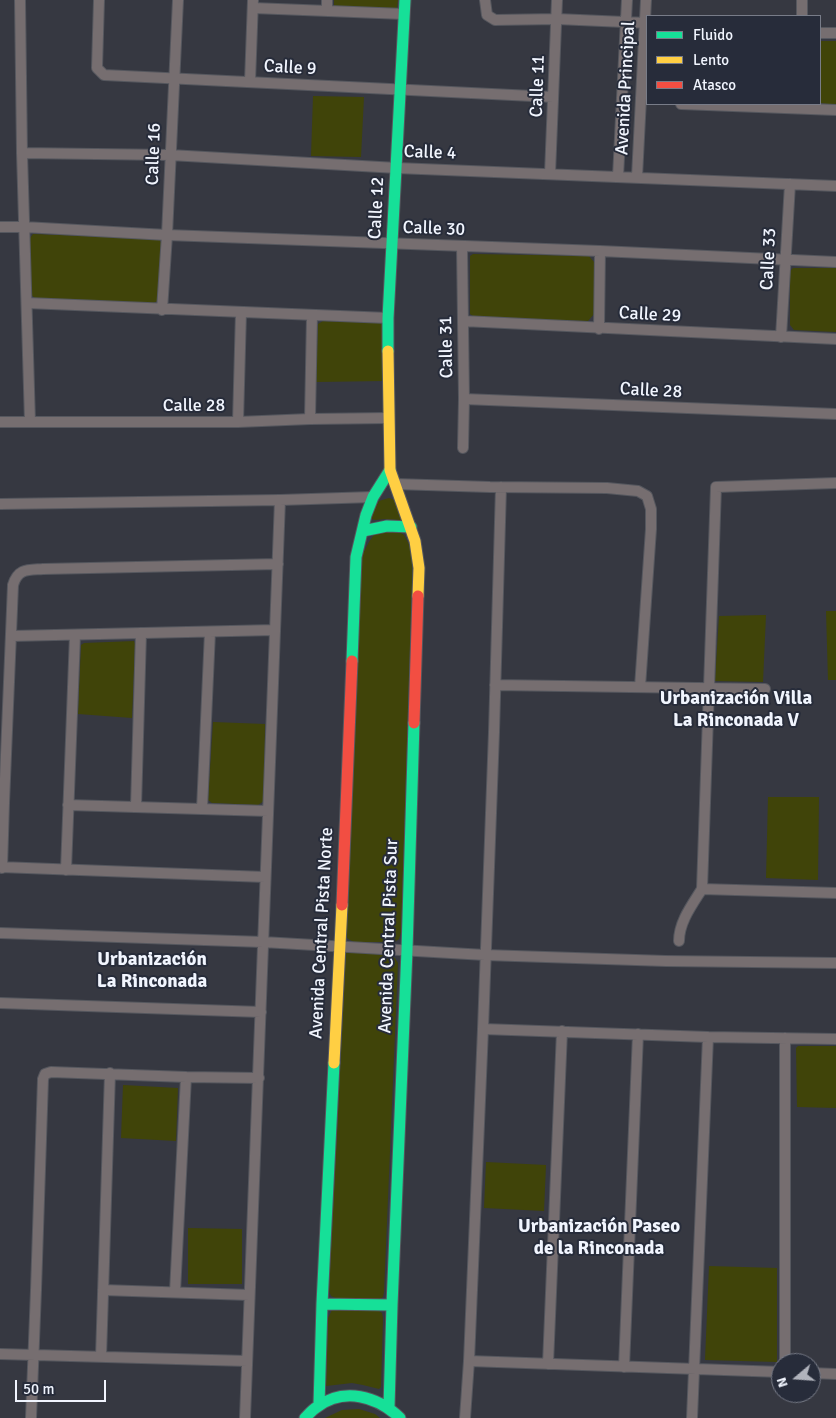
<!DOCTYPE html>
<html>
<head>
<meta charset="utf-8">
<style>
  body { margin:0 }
  #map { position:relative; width:836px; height:1418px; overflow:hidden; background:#363841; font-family:Signika,sans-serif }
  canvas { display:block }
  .legend { position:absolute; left:646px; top:15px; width:175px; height:90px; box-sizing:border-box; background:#272c3a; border:1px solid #787c88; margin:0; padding:6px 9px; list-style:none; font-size:15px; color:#f1f5fe }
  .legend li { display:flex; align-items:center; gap:10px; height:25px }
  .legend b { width:25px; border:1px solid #787c88 }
  .north { position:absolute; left:771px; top:1353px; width:50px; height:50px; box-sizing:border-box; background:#272c3a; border:1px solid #787c88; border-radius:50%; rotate:252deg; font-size:14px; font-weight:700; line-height:20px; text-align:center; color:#f1f5fe }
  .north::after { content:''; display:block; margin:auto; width:18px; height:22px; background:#b0b3bc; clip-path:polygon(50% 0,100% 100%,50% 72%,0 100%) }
  .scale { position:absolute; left:15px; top:1380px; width:91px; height:22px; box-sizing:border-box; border:2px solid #f1f5fe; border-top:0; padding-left:6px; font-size:15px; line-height:18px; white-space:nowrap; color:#f1f5fe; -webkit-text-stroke:4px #272c3a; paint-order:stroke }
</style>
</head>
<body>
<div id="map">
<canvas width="836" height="1418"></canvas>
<ul class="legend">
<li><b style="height:6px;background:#16e098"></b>Fluido</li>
<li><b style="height:6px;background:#ffcf43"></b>Lento</li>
<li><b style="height:6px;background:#f24e42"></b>Atasco</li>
</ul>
<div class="north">N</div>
<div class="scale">50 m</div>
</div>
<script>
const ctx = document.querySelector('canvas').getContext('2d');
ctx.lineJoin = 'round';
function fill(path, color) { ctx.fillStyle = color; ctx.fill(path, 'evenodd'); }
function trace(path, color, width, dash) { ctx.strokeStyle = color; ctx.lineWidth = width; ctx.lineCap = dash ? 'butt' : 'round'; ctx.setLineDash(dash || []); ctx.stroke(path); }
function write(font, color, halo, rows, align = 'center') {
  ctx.font = font + ' Signika,sans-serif'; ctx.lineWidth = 4; ctx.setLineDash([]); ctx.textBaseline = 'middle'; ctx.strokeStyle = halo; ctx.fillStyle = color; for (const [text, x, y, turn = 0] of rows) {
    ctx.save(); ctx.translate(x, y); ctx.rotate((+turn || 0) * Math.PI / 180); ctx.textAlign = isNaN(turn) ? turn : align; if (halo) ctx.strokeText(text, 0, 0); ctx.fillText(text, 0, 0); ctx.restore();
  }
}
const green = new Path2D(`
  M 334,0 L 398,0 L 397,8 L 392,10 L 337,7 L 334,6 Z
  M 820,41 L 836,41 L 836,105 L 820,103 Z
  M 313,96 L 364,97 L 361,157 L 311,156 Z
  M 33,234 L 159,239 L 162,244 L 159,300 L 152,304 L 35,298 L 30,294 L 30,238 Z
  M 473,254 L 589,256 L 594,262 L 594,314 L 588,321 L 476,318 L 470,314 L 470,256 Z
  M 793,268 L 836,268 L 836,332 L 794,330 L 790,325 L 790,271 Z
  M 323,321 L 381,323 L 385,330 L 383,381 L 316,382 L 318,324 Z
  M 389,498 L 397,501 L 402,520 L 384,519 L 376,520 L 371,519 L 372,513 L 379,501 Z
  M 395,529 L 404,535 L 413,552 L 401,932 L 399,939 L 395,942 L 354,942 L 348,939 L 345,934 L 360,559 L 369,542 L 375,533 Z
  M 826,611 L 836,611 L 836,680 L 828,680 Z
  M 766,615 L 763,682 L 715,681 L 719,616 Z
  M 134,641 L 135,644 L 132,718 L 78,714 L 81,645 L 84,643 Z
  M 213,722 L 265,724 L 264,801 L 258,805 L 212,803 L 208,800 Z
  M 768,797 L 819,797 L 818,880 L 766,878 Z
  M 350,951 L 391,956 L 395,958 L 398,963 L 384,1292 L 383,1297 L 378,1300 L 336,1298 L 331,1296 L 329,1291 L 346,953 Z
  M 798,1046 L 836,1046 L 836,1108 L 797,1107 L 796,1048 Z
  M 123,1085 L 178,1088 L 176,1141 L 121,1138 Z
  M 486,1162 L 546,1165 L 544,1211 L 484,1208 Z
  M 188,1228 L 242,1229 L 242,1284 L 188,1284 Z
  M 709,1266 L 777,1268 L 777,1362 L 705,1360 Z
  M 332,1310 L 379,1311 L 382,1313 L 383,1318 L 381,1387 L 379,1389 L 363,1385 L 352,1383 L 326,1386 L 328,1318 Z
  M 359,1409 L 375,1414 L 380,1418 L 325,1418 L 342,1410 Z`);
const street = new Path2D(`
  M 20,0 L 22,153 L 30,422
  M 99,0 L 97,68 L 104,75 L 553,97
  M 485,0 L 487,15 L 495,20 L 557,19 L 647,23
  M 253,8 L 404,14
  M 327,11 L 327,0
  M 802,16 L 802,0
  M 820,33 L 836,33
  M 250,82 L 253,0
  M 681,104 L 836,110
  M 22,153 L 170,155 L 397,168 L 836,186
  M 550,174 L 557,0
  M 618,177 L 627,0
  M 637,177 L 646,0
  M 0,227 L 24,227 L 167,235 L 600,251 L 836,262
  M 462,246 L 464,399 L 463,448
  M 27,303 L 388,318
  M 162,310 L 167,235 L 178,0
  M 463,321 L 836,339
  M 599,329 L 600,251
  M 781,337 L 790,184
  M 464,399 L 836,414
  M 310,419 L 312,315
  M 0,422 L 238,422 L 310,419 L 389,418
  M 238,422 L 241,312
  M 395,484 L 490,487 L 607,488 L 638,491 L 647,496 L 651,509 L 651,529 L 640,687
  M 0,504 L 280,500 L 373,497
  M 11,636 L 275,630
  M 495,685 L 765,689
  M 68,805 L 268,811
  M 136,807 L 141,633
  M 202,809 L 210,632
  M 0,867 L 265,877
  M 2,868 L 4,803 L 13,585 C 18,568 28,570 43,569 L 278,564
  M 66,870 L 75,635
  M 702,889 L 836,893
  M 0,933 L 263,942 L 485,955 L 666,961 L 836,963
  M 679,941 C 679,922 692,905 702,889 L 716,487 L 836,483
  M 0,1003 L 261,1012
  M 483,1029 L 708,1037 L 836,1039
  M 785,1038 L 785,1363
  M 103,1290 L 249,1295
  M 175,1292 L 186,1077
  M 0,1354 L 247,1361
  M 101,1357 L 110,1073
  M 469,1361 L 781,1372
  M 548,1364 L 562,1031
  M 624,1367 L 638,1034
  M 811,1373 L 836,1374
  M 31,1418 L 36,1290 L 43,1079 L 45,1074 L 51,1072 L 186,1077 L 259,1078
  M 245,1418 L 280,500
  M 465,1418 L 469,1361 L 483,1029 L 494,732 L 501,487
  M 692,1418 L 708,1037`);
const fast = new Path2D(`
  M 388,351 L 388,318 L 405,0
  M 363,531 L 387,526 L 411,527
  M 352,661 L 356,557 L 366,515 L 373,497 L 390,470
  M 322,1304 L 392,1305
  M 319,1405 L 322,1304 L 334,1063
  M 389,1407 L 392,1305 L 407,950 L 414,723
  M 305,1418 C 309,1414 312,1410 317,1407 C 344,1387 377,1396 400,1418`);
const slow = new Path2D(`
  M 388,351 L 390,470 L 415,541 L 419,568 L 418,596
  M 334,1063 L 342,905`);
const jam = new Path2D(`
  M 414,723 L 418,596
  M 342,905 L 352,661`);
const streetNames = [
  ["Calle 9",290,68,3],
  ["Calle 11",538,86,-88],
  ["Avenida Principal",626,88,-87],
  ["Calle 4",430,153,2],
  ["Calle 16",154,154,-88],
  ["Calle 12",377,208,-87],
  ["Calle 30",434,229,2],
  ["Calle 33",769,259,-87],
  ["Calle 29",650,315,3],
  ["Calle 31",447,347,-91],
  ["Calle 28",651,391,3],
  ["Calle 28",194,406],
  ["Avenida Central Pista Norte",322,933,-87],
  ["Avenida Central Pista Sur",389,936,-88]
];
const neighbourhoodNames = [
  ["Urbanización Villa",736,699],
  ["La Rinconada V",736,721],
  ["Urbanización",152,960],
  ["La Rinconada",152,982],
  ["Urbanización Paseo",599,1227],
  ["de la Rinconada",599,1249]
];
fill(green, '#404409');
trace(street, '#55575e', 12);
trace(fast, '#55575e', 13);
trace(slow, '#55575e', 13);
trace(jam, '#55575e', 13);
trace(street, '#766e70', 10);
trace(fast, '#16e098', 11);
trace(slow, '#ffcf43', 11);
trace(jam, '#f24e42', 11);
write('18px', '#f1f5fe', '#272c3a', streetNames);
write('bold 19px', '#f1f5fe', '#272c3a', neighbourhoodNames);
</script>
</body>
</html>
